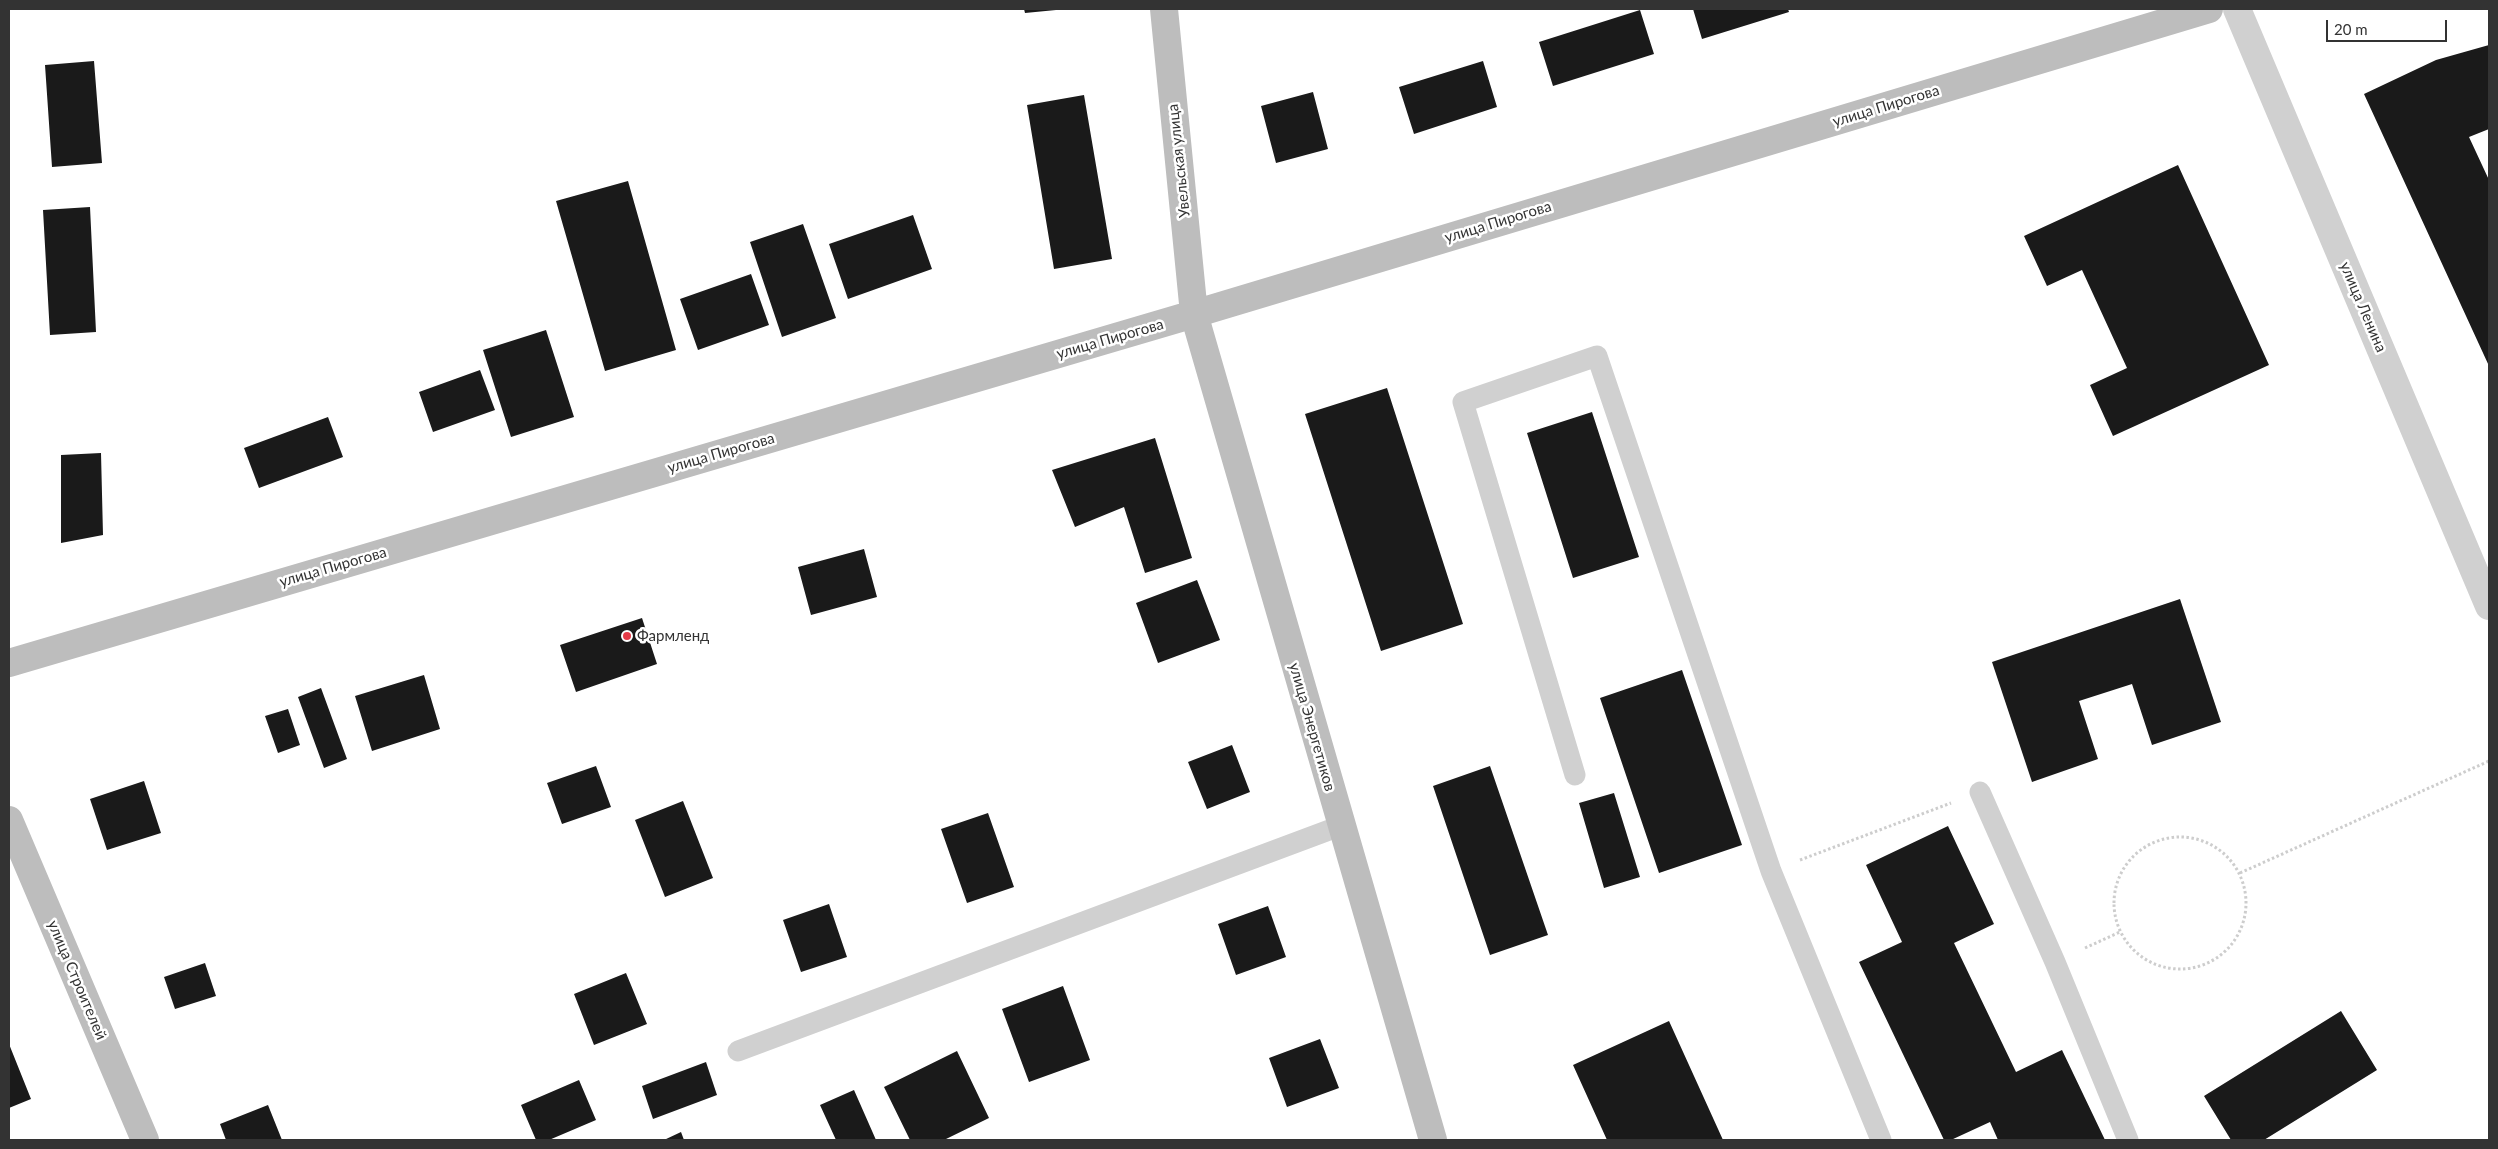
<!DOCTYPE html>
<html>
<head>
<meta charset="utf-8">
<style>
  body { margin:0 }
  #map { position:relative; width:2498px; height:1149px; overflow:hidden; background:#fff; font-family:Lato,sans-serif }
  canvas { display:block }
  .frame { position:absolute; inset:0; border:10px solid #333; pointer-events:none }
  .scale { position:absolute; left:2326px; top:20px; width:121px; height:22px; box-sizing:border-box; border:2px solid #333; border-top:0; padding-left:6px; font-size:15px; line-height:18px; white-space:nowrap; color:#333; -webkit-text-stroke:4px #fff; paint-order:stroke }
</style>
</head>
<body>
<div id="map">
<canvas width="2498" height="1149"></canvas>
<div class="frame"></div>
<div class="scale">20 m</div>
</div>
<script>
const ctx = document.querySelector('canvas').getContext('2d');
ctx.lineJoin = 'round';
function fill(path, color) { ctx.fillStyle = color; ctx.fill(path, 'evenodd'); }
function trace(path, color, width, dash) { ctx.strokeStyle = color; ctx.lineWidth = width; ctx.lineCap = dash ? 'butt' : 'round'; ctx.setLineDash(dash || []); ctx.stroke(path); }
function write(font, color, halo, rows, align = 'center') {
  ctx.font = font + ' Lato,sans-serif'; ctx.lineWidth = 5; ctx.setLineDash([]); ctx.textBaseline = 'middle'; ctx.strokeStyle = halo; ctx.fillStyle = color; for (const [text, x, y, turn = 0] of rows) {
    ctx.save(); ctx.translate(x, y); ctx.rotate((+turn || 0) * Math.PI / 180); ctx.textAlign = isNaN(turn) ? turn : align; if (halo) ctx.strokeText(text, 0, 0); ctx.fillText(text, 0, 0); ctx.restore();
  }
}
const building = new Path2D(`
  M 1024,9 L 1056,9 L 1056,10 L 1025,13 Z
  M 1693,9 L 1788,9 L 1789,12 L 1702,39 Z
  M 1640,10 L 1654,54 L 1553,86 L 1539,42 Z
  M 2489,45 L 2489,129 L 2469,137 L 2489,180 L 2489,366 L 2364,94 L 2436,60 Z
  M 94,61 L 102,163 L 52,167 L 45,65 Z
  M 1483,61 L 1497,107 L 1414,134 L 1399,87 Z
  M 1313,92 L 1328,149 L 1276,163 L 1261,106 Z
  M 1084,95 L 1112,259 L 1054,269 L 1027,105 Z
  M 2178,165 L 2269,365 L 2113,436 L 2090,385 L 2127,368 L 2082,270 L 2047,286 L 2024,236 Z
  M 628,181 L 676,350 L 605,371 L 556,201 Z
  M 90,207 L 96,332 L 50,335 L 43,210 Z
  M 913,215 L 932,269 L 848,299 L 829,244 Z
  M 803,224 L 836,318 L 782,337 L 750,242 Z
  M 751,274 L 769,325 L 698,350 L 680,299 Z
  M 546,330 L 574,417 L 511,437 L 483,350 Z
  M 480,370 L 495,410 L 433,432 L 419,392 Z
  M 1387,388 L 1463,624 L 1381,651 L 1305,414 Z
  M 1592,412 L 1639,557 L 1573,578 L 1527,433 Z
  M 328,417 L 343,457 L 259,488 L 244,448 Z
  M 1155,438 L 1192,558 L 1145,573 L 1124,507 L 1075,527 L 1052,470 Z
  M 101,453 L 103,535 L 61,543 L 61,455 Z
  M 864,549 L 877,597 L 811,615 L 798,567 Z
  M 1197,580 L 1220,640 L 1158,663 L 1136,603 Z
  M 2180,599 L 2221,722 L 2152,745 L 2132,684 L 2079,701 L 2098,759 L 2032,782 L 1992,662 Z
  M 642,618 L 657,664 L 576,692 L 560,645 Z
  M 1682,670 L 1742,845 L 1659,873 L 1600,698 Z
  M 424,675 L 440,729 L 372,751 L 355,696 Z
  M 321,688 L 347,759 L 324,768 L 298,697 Z
  M 288,709 L 300,745 L 278,753 L 265,716 Z
  M 1232,745 L 1250,792 L 1207,809 L 1188,762 Z
  M 596,766 L 611,807 L 562,824 L 547,783 Z
  M 1490,766 L 1548,935 L 1490,955 L 1433,786 Z
  M 144,781 L 161,833 L 107,850 L 90,799 Z
  M 1614,793 L 1640,877 L 1604,888 L 1579,803 Z
  M 683,801 L 713,878 L 665,897 L 635,820 Z
  M 988,813 L 1014,887 L 967,903 L 941,829 Z
  M 1948,826 L 1994,924 L 1954,943 L 2016,1072 L 2062,1050 L 2105,1140 L 1998,1140 L 1990,1122 L 1951,1140 L 1944,1140 L 1859,962 L 1902,942 L 1866,865 Z
  M 829,904 L 847,957 L 801,972 L 783,920 Z
  M 1268,906 L 1286,957 L 1236,975 L 1218,924 Z
  M 205,963 L 216,996 L 175,1009 L 164,977 Z
  M 626,973 L 647,1024 L 594,1045 L 574,994 Z
  M 1063,986 L 1090,1060 L 1029,1082 L 1002,1009 Z
  M 2341,1011 L 2377,1070 L 2264,1140 L 2231,1140 L 2204,1096 Z
  M 1669,1021 L 1723,1140 L 1607,1140 L 1573,1065 Z
  M 1320,1039 L 1339,1088 L 1287,1107 L 1269,1058 Z
  M 9,1044 L 31,1099 L 9,1108 Z
  M 957,1051 L 989,1118 L 944,1140 L 910,1140 L 884,1087 Z
  M 706,1062 L 717,1095 L 653,1119 L 642,1086 Z
  M 579,1080 L 596,1120 L 549,1140 L 536,1140 L 521,1105 Z
  M 854,1090 L 876,1140 L 836,1140 L 820,1105 Z
  M 268,1105 L 282,1140 L 226,1140 L 220,1124 Z
  M 681,1132 L 684,1140 L 664,1140 Z`);
const path = new Path2D(`
  M2114 903a66 66 0 1 1 132 0a66 66 0 1 1-132 0Z
  M 1800,860 L 1951,803
  M 2240,873 L 2489,761
  M 2085,948 L 2120,932`);
const lane = new Path2D(`
  M 1575,775 L 1463,402 L 1597,356 L 1771,871 L 1881,1140
  M 1980,792 L 2055,962 L 2128,1140
  M 738,1051 L 1340,826`);
const street = new Path2D(`
  M 2237,9 L 2489,606`);
const secondary = new Path2D(`
  M 1164,9 L 1194,314 L 1433,1140
  M 9,663 L 1194,314 L 2209,9
  M 9,820 L 145,1140`);
const markers = [
  [627,636,5,"#e63946"]
];
const streetNames = [
  ["улица Пирогова",1886,106,-17],
  ["Увельская улица",1179,161,-96],
  ["улица Пирогова",1498,222,-17],
  ["улица Ленина",2363,307,67],
  ["улица Пирогова",1110,339,-16],
  ["улица Пирогова",721,453,-16],
  ["улица Пирогова",333,567,-16],
  ["улица Энергетиков",1312,727,74],
  ["улица Строителей",77,980,67]
];
const poiNames = [
  ["Фармленд",637,636]
];
fill(building, '#1a1a1a');
trace(path, '#cdcdcd', 3, [2.5, 2.5]);
trace(lane, '#d0d0d0', 21);
trace(street, '#d0d0d0', 28);
trace(secondary, '#bdbdbd', 28);
for (const [x, y, r, color] of markers) { const dot = new Path2D(); dot.arc(x, y, r, 0, 2 * Math.PI); ctx.fillStyle = color; ctx.fill(dot); trace(dot, '#fff', 2); }
write('15px', '#333', '#fff', streetNames);
write('15px', '#333', '#fff', poiNames, 'left');
</script>
</body>
</html>
